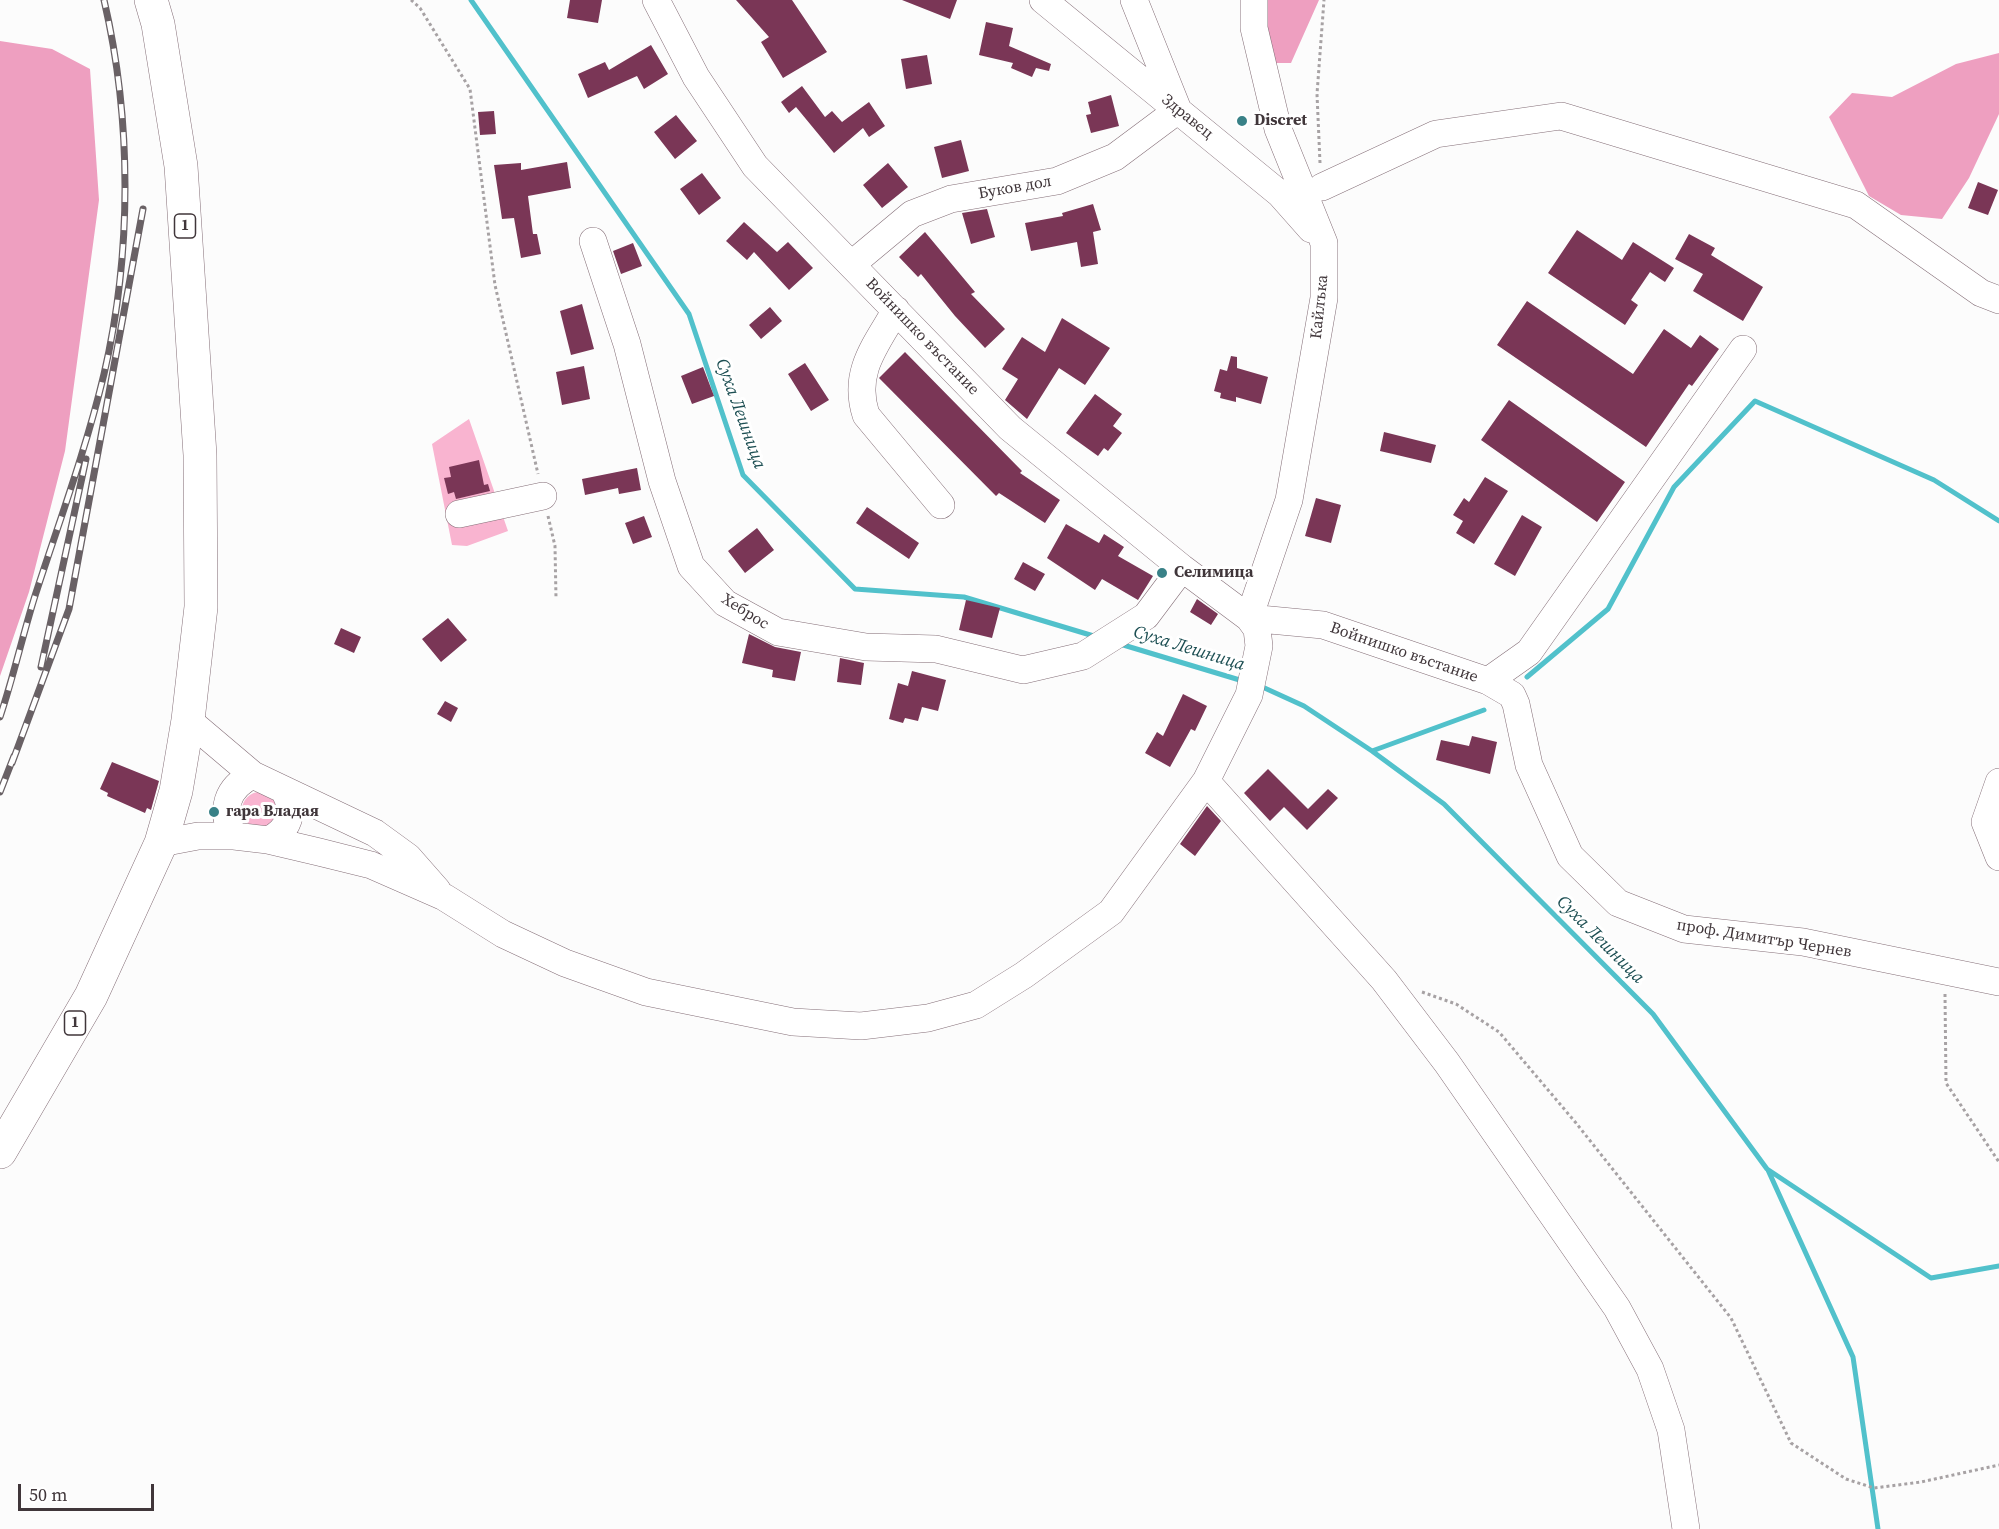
<!DOCTYPE html>
<html>
<head>
<meta charset="utf-8">
<style>
  body { margin:0 }
  #map { position:relative; width:1999px; height:1529px; overflow:hidden; background:#fcfcfc; font-family:"Source Serif 4",serif }
  canvas { display:block }
  .scale { position:absolute; left:18px; top:1484px; width:136px; height:27px; box-sizing:border-box; border:3px solid #40363a; border-top:0; padding-left:8px; font-size:18px; line-height:21px; white-space:nowrap; color:#40363a; -webkit-text-stroke:4px #fff; paint-order:stroke }
</style>
</head>
<body>
<div id="map">
<canvas width="1999" height="1529"></canvas>
<div class="scale">50 m</div>
</div>
<script>
const ctx = document.querySelector('canvas').getContext('2d');
ctx.lineJoin = 'round';
function fill(path, color) { ctx.fillStyle = color; ctx.fill(path, 'evenodd'); }
function trace(path, color, width, dash) { ctx.strokeStyle = color; ctx.lineWidth = width; ctx.lineCap = dash ? 'butt' : 'round'; ctx.setLineDash(dash || []); ctx.stroke(path); }
function write(font, color, halo, rows, align = 'center') {
  ctx.font = font + ' "Source Serif 4",serif'; ctx.lineWidth = 6; ctx.setLineDash([]); ctx.textBaseline = 'middle'; ctx.strokeStyle = halo; ctx.fillStyle = color; for (const [text, x, y, turn = 0] of rows) {
    ctx.save(); ctx.translate(x, y); ctx.rotate((+turn || 0) * Math.PI / 180); ctx.textAlign = isNaN(turn) ? turn : align; if (halo) ctx.strokeText(text, 0, 0); ctx.fillText(text, 0, 0); ctx.restore();
  }
}
const green = new Path2D(`
  M 469,419 L 508,531 L 467,546 L 452,545 L 432,444 Z
  M242 810a18 18 0 1 1 36 0a18 18 0 1 1-36 0Z`);
const forest = new Path2D(`
  M 1257,0 L 1319,0 L 1291,63 L 1262,63 Z
  M 0,41 L 52,49 L 90,69 L 99,200 L 65,451 L 29,592 L 0,676 Z
  M 1999,53 L 1999,114 L 1969,178 L 1942,219 L 1901,215 L 1869,196 L 1829,117 L 1852,93 L 1892,97 L 1956,64 Z`);
const stream = new Path2D(`
  M 471,0 L 689,314 L 743,475 L 855,589 L 964,597 L 1097,637
  M 1120,644 L 1243,681
  M 1527,677 L 1608,609 L 1674,487 L 1755,401 L 1934,480 L 1999,521
  M 1258,685 L 1304,706 L 1372,751 L 1444,804 L 1653,1014 L 1767,1169 L 1931,1278 L 1999,1266
  M 1372,751 L 1484,710
  M 1768,1170 L 1853,1357 L 1878,1529`);
const building = new Path2D(`
  M 570,0 L 602,0 L 598,23 L 567,18 Z
  M 736,0 L 792,0 L 827,52 L 783,78 L 761,42 L 769,37 Z
  M 902,0 L 957,0 L 950,19 Z
  M 986,22 L 1013,28 L 1009,46 L 1051,64 L 1049,71 L 1036,68 L 1032,77 L 1011,68 L 1013,63 L 979,55 Z
  M 651,45 L 668,74 L 644,89 L 637,76 L 588,98 L 578,74 L 605,62 L 609,70 Z
  M 927,55 L 932,84 L 906,89 L 901,59 Z
  M 802,86 L 825,117 L 832,111 L 842,122 L 869,102 L 885,126 L 869,137 L 863,128 L 834,153 L 796,107 L 789,113 L 781,102 Z
  M 1111,95 L 1119,126 L 1091,133 L 1086,115 L 1091,114 L 1088,102 Z
  M 494,111 L 496,134 L 480,135 L 478,112 Z
  M 676,115 L 697,141 L 675,159 L 654,132 Z
  M 961,140 L 969,171 L 942,178 L 934,147 Z
  M 567,162 L 571,188 L 528,196 L 533,234 L 537,234 L 541,254 L 521,258 L 514,218 L 502,219 L 494,165 L 521,163 L 521,170 Z
  M 888,163 L 908,187 L 882,208 L 863,185 Z
  M 702,173 L 721,198 L 699,215 L 680,189 Z
  M 1978,182 L 1998,190 L 1988,215 L 1968,208 Z
  M 1093,204 L 1101,230 L 1093,232 L 1098,264 L 1081,267 L 1077,242 L 1031,251 L 1025,223 L 1063,216 L 1062,213 Z
  M 987,209 L 995,237 L 971,244 L 962,213 Z
  M 744,222 L 777,252 L 788,242 L 813,268 L 789,290 L 754,252 L 747,260 L 726,241 Z
  M 1577,230 L 1622,260 L 1633,242 L 1674,268 L 1665,282 L 1650,272 L 1631,300 L 1638,305 L 1625,325 L 1548,273 Z
  M 925,232 L 975,292 L 971,294 L 1005,329 L 985,348 L 955,316 L 921,274 L 918,277 L 899,257 Z
  M 1689,234 L 1715,248 L 1711,255 L 1763,287 L 1743,321 L 1693,291 L 1703,274 L 1675,259 Z
  M 633,243 L 642,266 L 621,274 L 613,251 Z
  M 1527,301 L 1633,374 L 1664,329 L 1691,348 L 1700,335 L 1719,349 L 1692,386 L 1689,384 L 1646,447 L 1497,345 Z
  M 582,304 L 594,349 L 571,355 L 560,311 Z
  M 770,307 L 782,321 L 761,339 L 749,325 Z
  M 1062,318 L 1110,348 L 1085,385 L 1059,368 L 1027,419 L 1005,400 L 1018,379 L 1002,369 L 1022,337 L 1045,352 Z
  M 905,352 L 1022,471 L 1020,473 L 1060,500 L 1045,523 L 999,493 L 996,496 L 879,378 Z
  M 1231,356 L 1237,357 L 1237,368 L 1268,377 L 1261,404 L 1236,397 L 1236,402 L 1220,398 L 1221,393 L 1214,391 L 1220,369 L 1227,371 Z
  M 805,363 L 829,400 L 811,411 L 788,374 Z
  M 584,366 L 590,399 L 562,405 L 556,372 Z
  M 703,367 L 714,396 L 692,404 L 681,376 Z
  M 1095,394 L 1122,414 L 1113,426 L 1122,433 L 1108,451 L 1104,448 L 1098,456 L 1066,433 Z
  M 1509,400 L 1625,482 L 1597,522 L 1481,440 Z
  M 1384,432 L 1436,445 L 1431,463 L 1380,451 Z
  M 479,460 L 484,485 L 488,484 L 490,491 L 456,499 L 454,492 L 448,494 L 444,478 L 451,477 L 449,467 Z
  M 637,468 L 641,490 L 619,494 L 618,488 L 585,495 L 582,479 Z
  M 1485,477 L 1508,491 L 1474,544 L 1456,533 L 1463,521 L 1453,515 L 1464,498 L 1469,502 Z
  M 1316,498 L 1341,505 L 1331,543 L 1305,536 Z
  M 867,507 L 919,543 L 909,559 L 856,523 Z
  M 1522,515 L 1542,527 L 1515,576 L 1494,564 Z
  M 644,516 L 652,537 L 633,544 L 625,523 Z
  M 1066,524 L 1099,543 L 1104,534 L 1124,547 L 1118,556 L 1153,576 L 1138,600 L 1102,579 L 1095,590 L 1047,558 Z
  M 757,528 L 774,550 L 745,573 L 728,551 Z
  M 1023,562 L 1045,574 L 1035,591 L 1014,579 Z
  M 1197,599 L 1218,614 L 1211,625 L 1190,612 Z
  M 966,600 L 1000,608 L 992,638 L 959,630 Z
  M 448,618 L 467,640 L 441,662 L 422,639 Z
  M 341,628 L 361,637 L 354,653 L 334,644 Z
  M 749,634 L 775,647 L 801,652 L 795,681 L 772,677 L 773,670 L 742,663 Z
  M 840,658 L 864,663 L 861,685 L 837,682 Z
  M 912,671 L 946,680 L 938,711 L 922,707 L 918,721 L 905,718 L 903,723 L 889,719 L 898,683 L 908,686 Z
  M 1183,694 L 1207,706 L 1195,731 L 1191,729 L 1170,767 L 1145,753 L 1157,732 L 1163,736 Z
  M 445,701 L 458,708 L 451,722 L 437,714 Z
  M 1472,736 L 1497,742 L 1490,774 L 1436,760 L 1441,740 L 1469,746 Z
  M 112,762 L 159,781 L 151,810 L 147,808 L 145,813 L 107,796 L 108,793 L 100,789 Z
  M 1268,769 L 1308,809 L 1328,789 L 1338,798 L 1307,830 L 1284,807 L 1270,821 L 1244,793 Z
  M 1207,806 L 1221,821 L 1195,856 L 1180,844 Z`);
const path = new Path2D(`
  M 411,0 L 420,8 L 470,89 L 495,285 L 538,474
  M 1320,163 L 1317,94 L 1324,0
  M 548,516 L 555,546 L 556,598
  M 1422,992 L 1456,1004 L 1499,1032 L 1576,1123 L 1731,1318 L 1791,1443 L 1846,1479 L 1874,1488 L 1921,1482 L 1999,1465
  M 1945,994 L 1946,1083 L 1999,1162`);
const minor = new Path2D(`
  M 1043,0 L 1280,194 L 1311,229
  M 1322,187 L 1436,134 L 1561,116 L 1856,205 L 1981,293 L 1999,300
  M 593,241 L 627,344 L 662,481 L 691,566 L 725,603 L 778,632 L 866,647 L 936,649 L 1023,670 L 1083,656 L 1146,616 L 1182,568
  M 852,264 L 912,214 L 951,199 L 1057,181 L 1115,157 L 1178,110 L 1134,0
  M 896,310 C 876,345 852,372 866,415 L 941,505
  M 459,514 L 543,496
  M 1249,618 L 1323,625 L 1488,681 L 1512,695 L 1516,704 L 1529,765 L 1570,856 L 1618,903 L 1684,929 L 1803,942 L 1999,982
  M 1249,618 L 1289,500 L 1324,298 L 1324,243 L 1278,129 L 1254,28 L 1254,0
  M 1488,681 L 1529,652 L 1743,349
  M 188,720 L 253,775 L 375,833 L 408,857 L 437,890
  M 1206,781 L 1384,980 L 1447,1063 L 1617,1308 L 1650,1369 L 1671,1430 L 1686,1529
  M 1999,782 L 1985,822 L 1999,857
  M 234,836 C 219,811 227,787 253,775
  M 268,840 C 289,831 295,811 285,792
  M 161,843 L 198,836 L 234,836 L 268,840 L 319,852 L 371,865 L 444,897 L 503,934 L 565,963 L 646,992 L 793,1022 L 861,1026 L 928,1018 L 976,1005 L 1024,975 L 1111,912 L 1206,781 L 1249,695 L 1259,646 L 1257,629 L 1249,618 L 1182,568 L 1010,428 L 755,166 L 696,77 L 656,0`);
const highway = new Path2D(`
  M 0,1152 L 91,996 L 161,843 L 176,791 L 188,720 L 201,607 L 200,455 L 181,166 L 158,24 L 151,0`);
const rail = new Path2D(`
  M 41,667 L 86,459
  M 0,717 C 13,678 22,638 34,599 C 58,525 86,450 104,374 C 132,253 132,120 104,0
  M 12,763 L 69,609 L 143,209
  M 0,792 L 14,756`);
const markers = [
  [1242,121,6,"#398187"],
  [1162,573,6,"#398187"],
  [214,812,6,"#398187"]
];
const shields = [
  [185,226,21],
  [75,1023,21]
];
const shieldNames = [
  ["1",185,226],
  ["1",75,1023]
];
const streetNames = [
  ["Здравец",1187,117,39],
  ["Буков дол",1015,188,-10],
  ["Кайлъка",1320,307,-84],
  ["Войнишко въстание",922,337,46],
  ["Хеброс",745,612,32],
  ["Войнишко въстание",1404,653,19],
  ["проф. Димитър Чернев",1764,939,9]
];
const poiNames = [
  ["Discret",1254,121],
  ["Селимица",1174,573],
  ["гара Владая",226,812]
];
const waterNames = [
  ["Суха Лешница",740,414,70],
  ["Суха Лешница",1189,649,17],
  ["Суха Лешница",1600,940,45]
];
fill(green, '#f9b4d0');
fill(forest, '#ee9fc0');
trace(stream, '#51c1cb', 5);
fill(building, '#7a3656');
trace(minor, '#856f78', 28);
trace(highway, '#856f78', 34);
trace(path, '#a7a2a4', 3, [3, 3]);
trace(minor, '#fff', 27);
trace(highway, '#fff', 33);
trace(rail, '#696165', 7);
trace(rail, '#fff', 4.5, [14]);
for (const [x, y, r, color] of markers) { const dot = new Path2D(); dot.arc(x, y, r, 0, 2 * Math.PI); ctx.fillStyle = color; ctx.fill(dot); trace(dot, '#fff', 2); }
for (const [x, y, w] of shields) { const box = new Path2D(); box.roundRect(x - w / 2, y - 12, w, 24, 4.5); ctx.fillStyle = '#fff'; ctx.fill(box); trace(box, '#40363a', 1.5); }
write('bold 15px', '#40363a', null, shieldNames);
write('16px', '#40363a', '#fff', streetNames);
write('bold 16px', '#40363a', '#fff', poiNames, 'left');
write('italic 18px', '#1d4f53', '#fff', waterNames);
</script>
</body>
</html>
